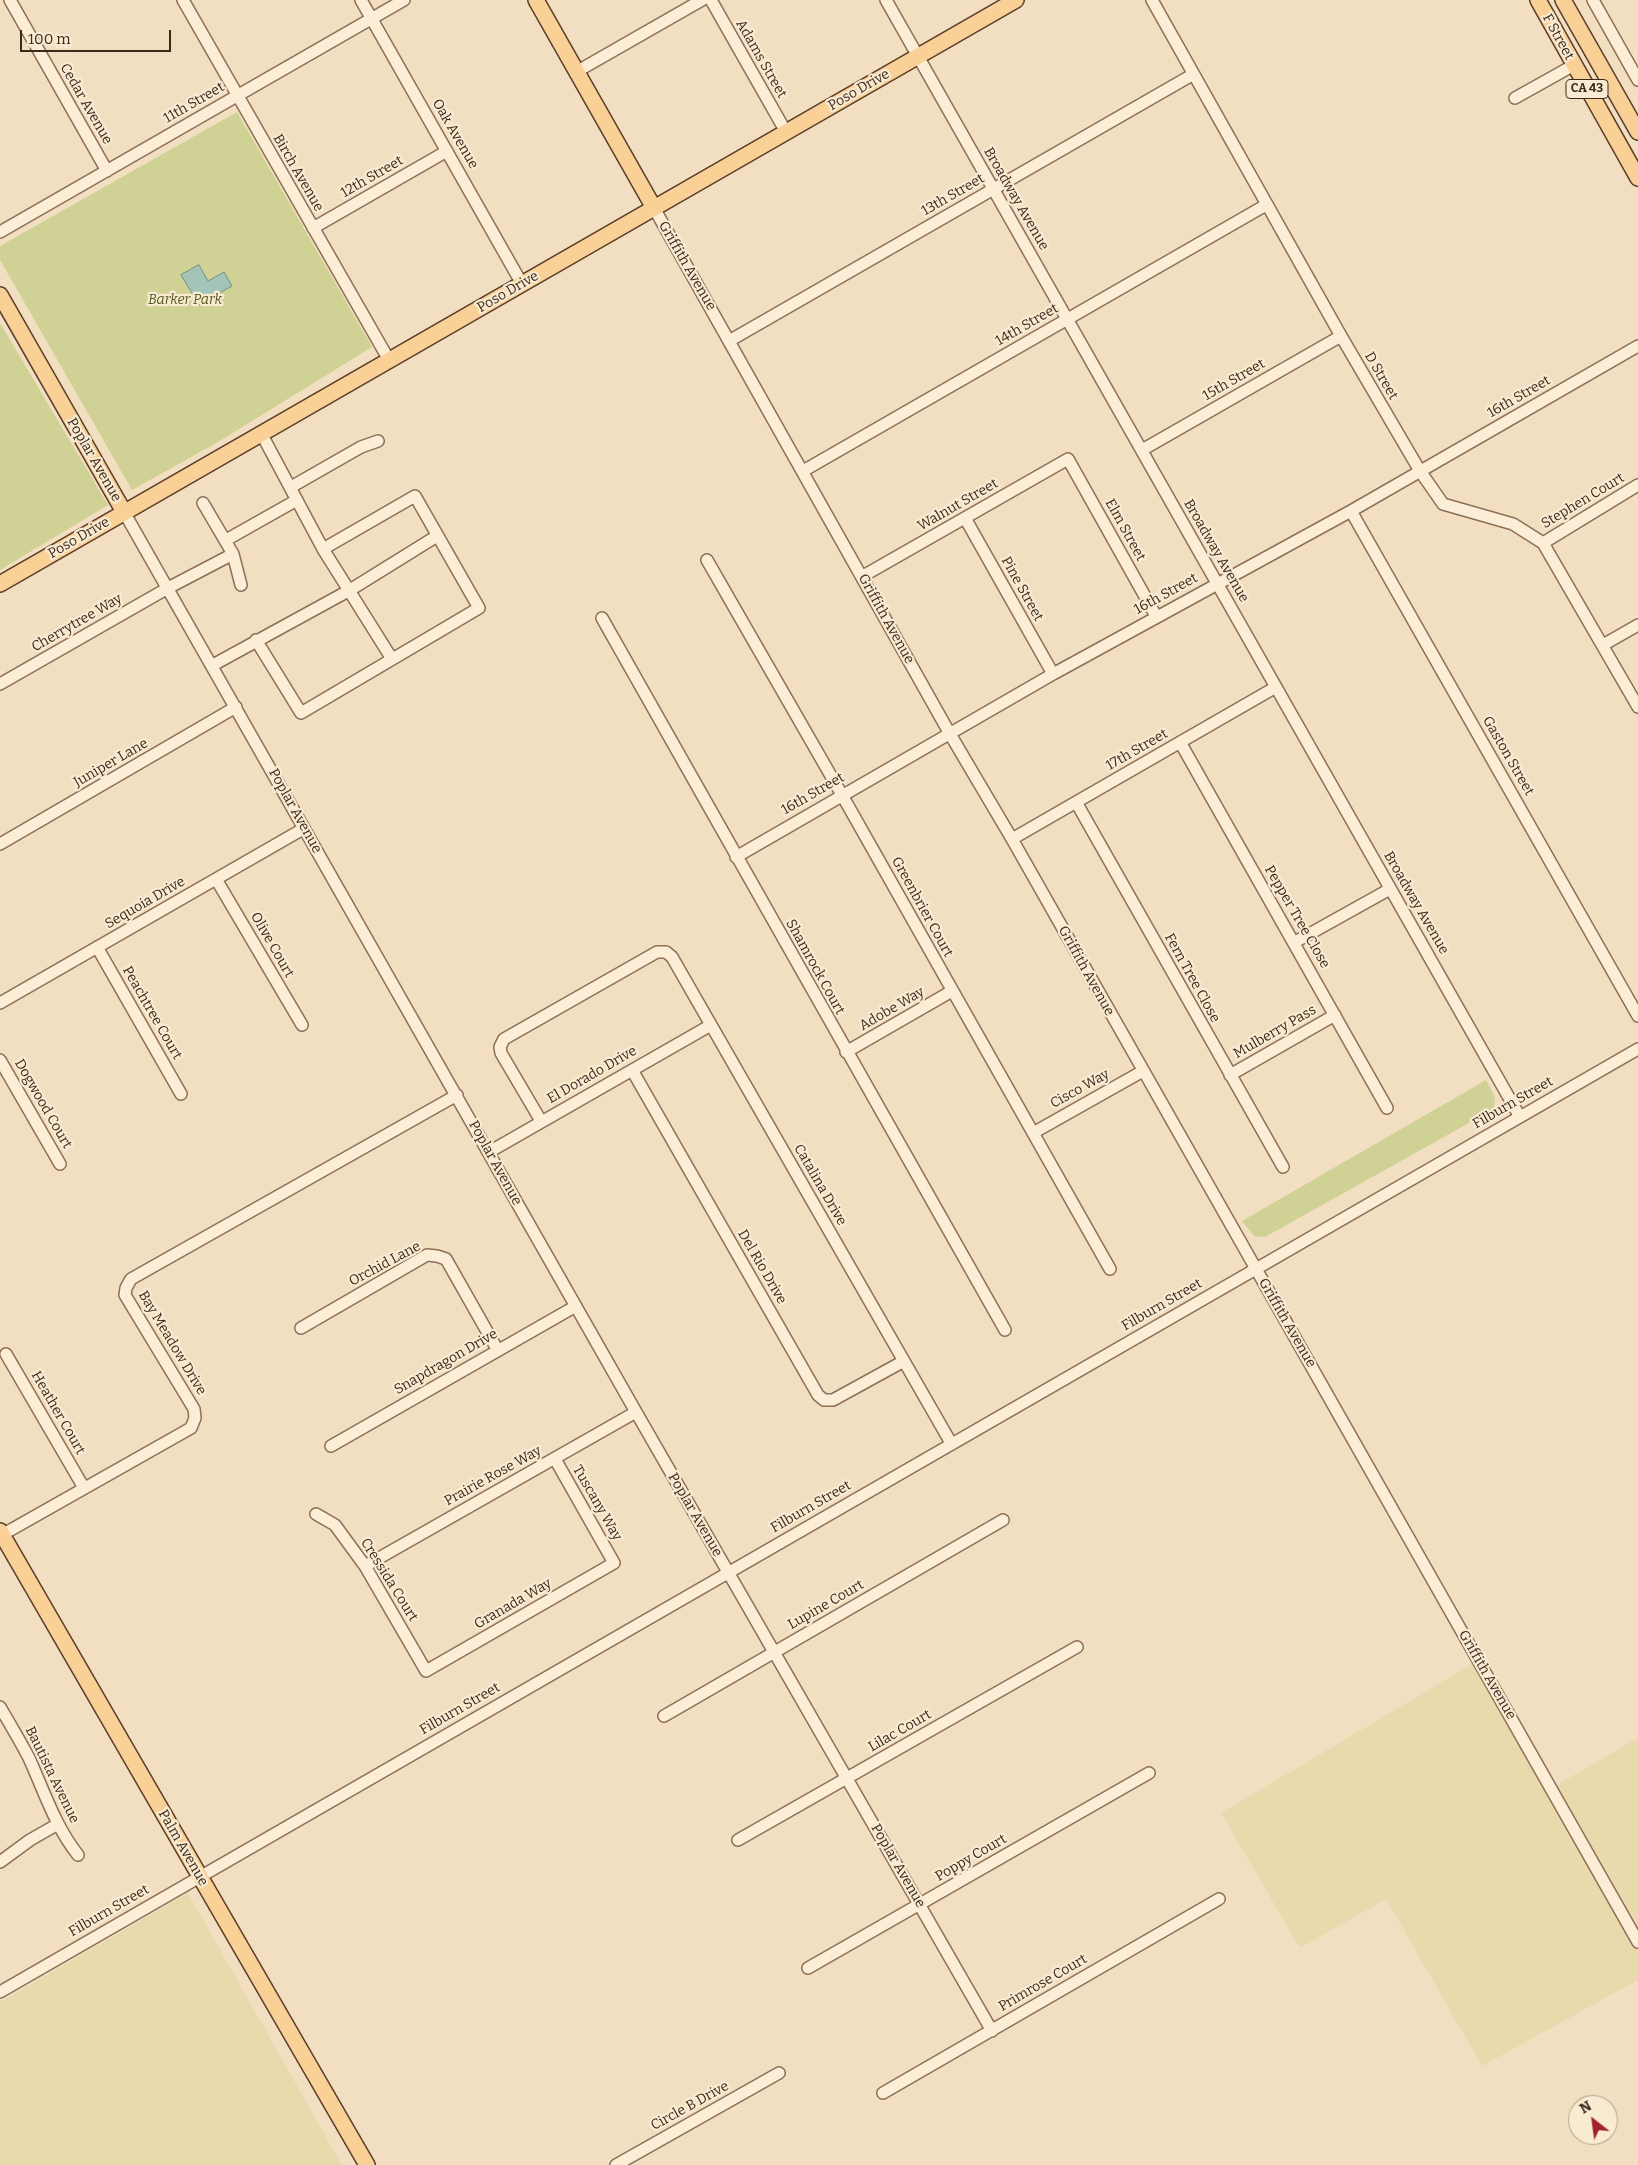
<!DOCTYPE html>
<html>
<head>
<meta charset="utf-8">
<style>
  body { margin:0 }
  #map { position:relative; width:1638px; height:2165px; overflow:hidden; background:#f2dfc1; font-family:Bitter,serif }
  canvas { display:block }
  .north { position:absolute; left:1568px; top:2095px; width:50px; height:50px; box-sizing:border-box; background:#f9ead2; border:1px solid #ad9d89; border-radius:50%; rotate:330deg; font-size:14px; font-weight:700; line-height:20px; text-align:center; color:#3c291c }
  .north::after { content:''; display:block; margin:auto; width:18px; height:22px; background:#a3212e; clip-path:polygon(50% 0,100% 100%,50% 72%,0 100%) }
  .scale { position:absolute; left:20px; top:30px; width:151px; height:22px; box-sizing:border-box; border:2px solid #3c291c; border-top:0; padding-left:6px; font-size:15px; line-height:18px; white-space:nowrap; color:#3c291c; -webkit-text-stroke:4px #f9ead2; paint-order:stroke }
</style>
</head>
<body>
<div id="map">
<canvas width="1638" height="2165"></canvas>
<div class="north">N</div>
<div class="scale">100 m</div>
</div>
<script>
const ctx = document.querySelector('canvas').getContext('2d');
ctx.lineJoin = 'round';
function fill(path, color) { ctx.fillStyle = color; ctx.fill(path, 'evenodd'); }
function trace(path, color, width, dash) { ctx.strokeStyle = color; ctx.lineWidth = width; ctx.lineCap = dash ? 'butt' : 'round'; ctx.setLineDash(dash || []); ctx.stroke(path); }
function write(font, color, halo, rows, align = 'center') {
  ctx.font = font + ' Bitter,serif'; ctx.lineWidth = 4.5; ctx.setLineDash([]); ctx.textBaseline = 'middle'; ctx.strokeStyle = halo; ctx.fillStyle = color; for (const [text, x, y, turn = 0] of rows) {
    ctx.save(); ctx.translate(x, y); ctx.rotate((+turn || 0) * Math.PI / 180); ctx.textAlign = isNaN(turn) ? turn : align; if (halo) ctx.strokeText(text, 0, 0); ctx.fillText(text, 0, 0); ctx.restore();
  }
}
const farmland = new Path2D(`
  M 1479,1660 L 1553,1787 L 1638,1738 L 1638,1980 L 1482,2066 L 1386,1899 L 1300,1948 L 1221,1813 Z
  M 188,1893 L 342,2165 L 0,2165 L 0,2002 Z`);
const green = new Path2D(`
  M 237,112 L 372,347 L 218,442 L 132,490 L 0,260 L 0,246 Z
  M 0,323 L 108,505 L 0,570 Z
  M 1486,1080 L 1495,1097 L 1494,1109 L 1265,1237 L 1254,1236 L 1242,1221 Z`);
const water = new Path2D(`
  M 199,265 L 208,281 L 224,272 L 232,286 L 199,305 L 181,275 Z`);
const minor = new Path2D(`
  M 10,0 L 107,171
  M 183,0 L 389,360
  M 361,0 L 522,284
  M 711,0 L 786,132
  M 886,0 L 1520,1117
  M 1152,0 L 1341,336 L 1420,471 L 1443,504 L 1513,524 L 1543,543 L 1638,707
  M 1593,0 L 1638,80
  M 576,72 L 702,0
  M 1515,98 L 1574,65
  M 654,208 L 950,734 L 1012,839 L 1638,1942
  M 313,228 L 447,151
  M 0,232 L 404,0
  M 729,341 L 1192,75
  M 261,433 L 323,549 L 392,659
  M 1142,450 L 1341,336
  M 803,471 L 1266,205
  M 291,487 L 361,447 L 378,441
  M 203,503 L 233,554 L 241,585
  M 1351,511 L 1638,1016
  M 124,512 L 636,1412 L 992,2031
  M 965,518 L 1053,674
  M 226,540 L 297,500
  M 1543,543 L 1638,485
  M 707,560 L 842,795 L 1110,1269
  M 863,576 L 1068,459 L 1156,616
  M 602,618 L 1005,1330
  M 256,640 L 301,713 L 479,608 L 415,496 L 323,549
  M 1603,645 L 1638,625
  M 213,665 L 350,590 L 437,536
  M 0,684 L 168,588 L 233,554
  M 1180,742 L 1387,1108
  M 1076,802 L 1283,1167
  M 1012,839 L 1276,687
  M 0,844 L 236,707
  M 736,857 L 1053,674 L 1351,511 L 1638,346
  M 216,879 L 302,1025
  M 1295,942 L 1390,889
  M 97,947 L 181,1094
  M 0,1003 L 303,829
  M 846,1052 L 952,991
  M 0,1060 L 60,1164
  M 632,1070 L 818,1395 L 824,1400 L 833,1400 L 904,1361
  M 1230,1075 L 1335,1015
  M 541,1121 L 501,1053 L 500,1047 L 504,1039 L 657,952 L 666,952 L 672,957 L 951,1443
  M 1033,1133 L 1143,1071
  M 489,1152 L 711,1025
  M 301,1328 L 427,1255 L 437,1256 L 446,1259 L 497,1349
  M 6,1354 L 84,1488
  M 331,1446 L 576,1306
  M 316,1514 L 335,1525 L 365,1566 L 426,1671 L 614,1563 L 555,1459
  M 0,1536 L 191,1428 L 195,1418 L 194,1409 L 125,1295 L 126,1288 L 131,1279 L 457,1095
  M 365,1566 L 636,1412
  M 0,1707 C 10,1724 20,1741 29,1758 C 44,1791 55,1826 78,1855
  M 664,1716 L 1003,1520
  M 738,1840 L 1077,1647
  M 0,1862 L 30,1840 L 58,1824
  M 808,1968 L 1149,1773
  M 0,1992 L 1638,1049
  M 883,2093 L 1219,1899
  M 616,2165 L 779,2073`);
const major = new Path2D(`
  M 536,0 L 654,208
  M 1538,0 L 1638,178
  M 1563,0 L 1638,132
  M 0,295 L 124,512
  M 0,584 L 1016,0
  M 0,1531 L 367,2165`);
const shields = [
  [1587,89,42]
];
const shieldNames = [
  ["CA 43",1587,89]
];
const streetNames = [
  ["F Street",1558,37,61],
  ["Adams Street",761,59,60],
  ["Poso Drive",859,90,-30],
  ["11th Street",194,103,-30],
  ["Cedar Avenue",86,104,60],
  ["Oak Avenue",455,134,60],
  ["Birch Avenue",298,173,60],
  ["12th Street",372,177,-30],
  ["13th Street",953,195,-30],
  ["Broadway Avenue",1016,199,60],
  ["Griffith Avenue",687,266,60],
  ["Poso Drive",508,292,-30],
  ["14th Street",1027,325,-30],
  ["D Street",1381,376,60],
  ["15th Street",1234,380,-30],
  ["16th Street",1519,397,-30],
  ["Poplar Avenue",94,460,60],
  ["Stephen Court",1583,501,-31],
  ["Walnut Street",958,505,-30],
  ["Elm Street",1125,530,61],
  ["Poso Drive",79,538,-30],
  ["Broadway Avenue",1216,551,60],
  ["Pine Street",1022,589,61],
  ["16th Street",1166,594,-29],
  ["Griffith Avenue",886,619,61],
  ["Cherrytree Way",77,623,-30],
  ["17th Street",1137,750,-30],
  ["Gaston Street",1508,756,60],
  ["Juniper Lane",111,763,-30],
  ["16th Street",813,794,-30],
  ["Poplar Avenue",295,811,61],
  ["Sequoia Drive",145,903,-30],
  ["Broadway Avenue",1416,903,60],
  ["Greenbrier Court",922,907,61],
  ["Pepper Tree Close",1297,917,60],
  ["Olive Court",272,945,60],
  ["Shamrock Court",815,967,61],
  ["Griffith Avenue",1086,971,61],
  ["Fern Tree Close",1192,978,61],
  ["Adobe Way",892,1009,-30],
  ["Peachtree Court",152,1013,60],
  ["Mulberry Pass",1275,1032,-30],
  ["El Dorado Drive",592,1075,-30],
  ["Cisco Way",1080,1089,-29],
  ["Filburn Street",1513,1103,-30],
  ["Dogwood Court",43,1104,60],
  ["Poplar Avenue",495,1163,61],
  ["Catalina Drive",820,1185,60],
  ["Orchid Lane",385,1264,-28],
  ["Del Rio Drive",762,1267,60],
  ["Filburn Street",1162,1305,-30],
  ["Griffith Avenue",1287,1323,60],
  ["Bay Meadow Drive",172,1343,59],
  ["Snapdragon Drive",446,1362,-30],
  ["Heather Court",58,1413,60],
  ["Prairie Rose Way",493,1476,-29],
  ["Tuscany Way",597,1503,60],
  ["Filburn Street",811,1507,-30],
  ["Poplar Avenue",695,1515,60],
  ["Cressida Court",389,1580,58],
  ["Granada Way",513,1604,-30],
  ["Lupine Court",826,1605,-30],
  ["Griffith Avenue",1487,1675,60],
  ["Filburn Street",460,1709,-30],
  ["Lilac Court",900,1731,-30],
  ["Bautista Avenue",52,1775,64],
  ["Palm Avenue",183,1848,60],
  ["Poppy Court",971,1858,-30],
  ["Poplar Avenue",898,1866,60],
  ["Filburn Street",109,1911,-30],
  ["Primrose Court",1043,1983,-30],
  ["Circle B Drive",690,2106,-29]
];
const parkNames = [
  ["Barker Park",185,300]
];
fill(farmland, '#e9daae');
fill(green, '#d0d194');
fill(water, '#a4c4b8');
trace(water, '#6a9485', 1);
trace(minor, '#8e6f57', 14);
trace(major, '#5b3d2b', 18);
trace(minor, '#fcedd6', 11);
trace(major, '#f9d196', 15);
for (const [x, y, w] of shields) { const box = new Path2D(); box.roundRect(x - w / 2, y - 9.5, w, 19, 4); ctx.fillStyle = '#f9ead2'; ctx.fill(box); trace(box, '#3c291c', 1); }
write('bold 12px', '#3c291c', null, shieldNames);
write('14px', '#3c291c', '#f9ead2', streetNames);
write('italic 14px', '#525b21', '#f9ead2', parkNames);
</script>
</body>
</html>
